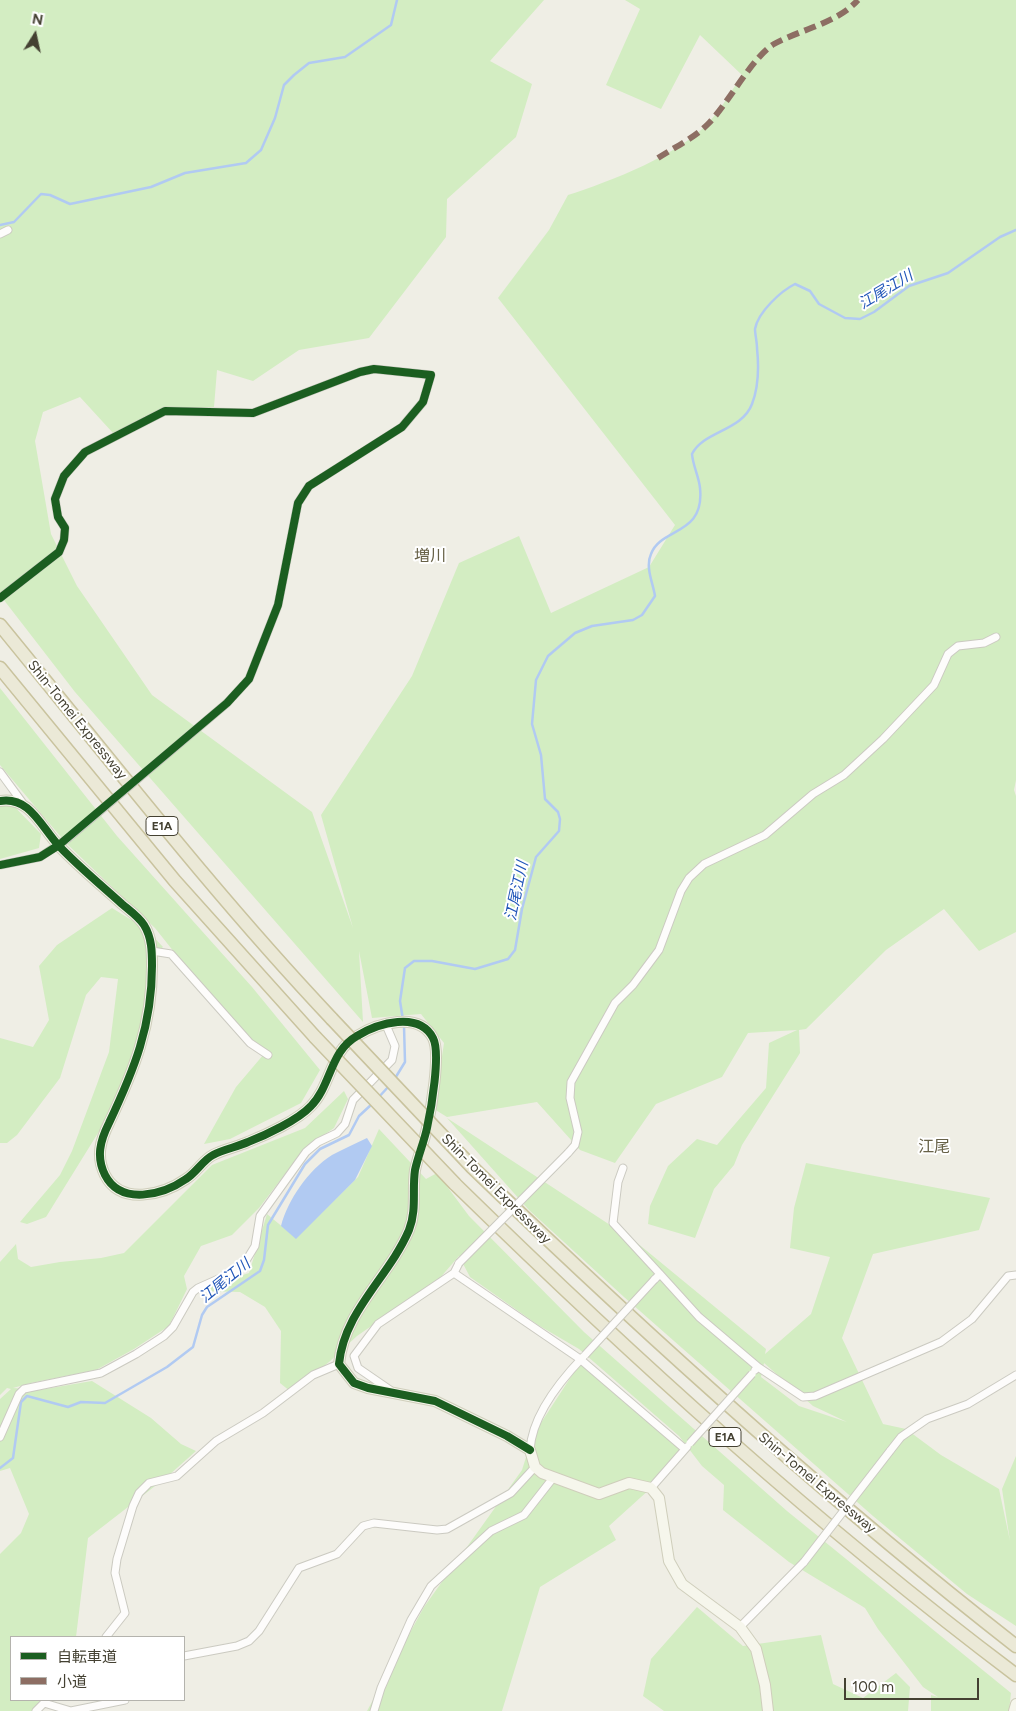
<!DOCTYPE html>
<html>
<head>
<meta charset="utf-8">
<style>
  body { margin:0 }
  #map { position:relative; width:1016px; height:1711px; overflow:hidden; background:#efeee5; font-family:Figtree,"Noto Sans JP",sans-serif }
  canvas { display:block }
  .legend { position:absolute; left:10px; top:1636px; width:175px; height:65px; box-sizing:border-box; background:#fff; border:1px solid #b4b3ad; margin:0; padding:6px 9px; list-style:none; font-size:15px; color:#444132 }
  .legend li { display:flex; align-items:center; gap:10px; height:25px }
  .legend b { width:25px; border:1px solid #b4b3ad }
  .north { position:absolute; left:10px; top:10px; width:50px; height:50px; -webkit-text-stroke:4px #fff; paint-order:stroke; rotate:10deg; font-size:14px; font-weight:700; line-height:20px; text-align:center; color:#444132 }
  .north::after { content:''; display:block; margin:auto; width:18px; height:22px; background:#444132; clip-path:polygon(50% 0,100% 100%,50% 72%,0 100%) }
  .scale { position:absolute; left:844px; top:1678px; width:135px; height:22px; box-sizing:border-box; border:2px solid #444132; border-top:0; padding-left:6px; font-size:15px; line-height:18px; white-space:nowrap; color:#444132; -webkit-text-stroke:4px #fff; paint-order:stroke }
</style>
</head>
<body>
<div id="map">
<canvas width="1016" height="1711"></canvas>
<ul class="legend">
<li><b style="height:6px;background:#1b5e20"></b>自転車道</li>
<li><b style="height:6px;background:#8d6e63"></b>小道</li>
</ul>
<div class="north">N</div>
<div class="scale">100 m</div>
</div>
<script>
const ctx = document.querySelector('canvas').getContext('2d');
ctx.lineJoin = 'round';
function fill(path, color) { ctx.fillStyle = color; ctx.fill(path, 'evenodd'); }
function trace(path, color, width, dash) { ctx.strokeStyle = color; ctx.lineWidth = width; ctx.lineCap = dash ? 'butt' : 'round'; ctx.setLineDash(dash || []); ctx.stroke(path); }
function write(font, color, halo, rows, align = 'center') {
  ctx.font = font + ' Figtree,"Noto Sans JP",sans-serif'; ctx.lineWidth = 4; ctx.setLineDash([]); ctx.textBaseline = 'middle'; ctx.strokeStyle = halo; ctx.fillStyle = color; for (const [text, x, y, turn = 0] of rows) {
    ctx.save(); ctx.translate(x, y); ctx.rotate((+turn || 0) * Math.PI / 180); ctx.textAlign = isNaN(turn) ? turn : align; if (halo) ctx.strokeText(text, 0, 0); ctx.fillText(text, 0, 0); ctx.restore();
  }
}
const green = new Path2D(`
  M 0,0 L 544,0 L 490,61 L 532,84 L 516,137 L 447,199 L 446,237 L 369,338 L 299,350 L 253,381 L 217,370 L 214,407 L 165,411 L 113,433 L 80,397 L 43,412 L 35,441 L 51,534 L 77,586 L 152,695 L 312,812 L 353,928 L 321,815 L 412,676 L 459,563 L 519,536 L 551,613 L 649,567 L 675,525 L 498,298 L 549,230 L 568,195 C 609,182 681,154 709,122 C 722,108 732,90 742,75 L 700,35 L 661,109 L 606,85 L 640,9 L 625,0 L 1016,0 L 1016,780 L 1014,790 L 1016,796 L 1016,932 L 979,951 L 944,909 L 886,950 L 806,1029 L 799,1030 L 800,1053 L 742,1145 L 734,1165 L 714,1189 L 695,1238 L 648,1224 L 650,1206 L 668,1166 L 697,1139 L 717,1145 L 766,1088 L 769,1043 L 797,1030 L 748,1033 L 722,1077 L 656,1104 L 615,1163 L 580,1150 L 537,1102 L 447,1117 L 434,1109 L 444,1043 L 421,1014 L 372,1018 L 359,951 L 363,1022 L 75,692 L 0,595 L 0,438 L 24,440 L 0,438 Z
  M 0,688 L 117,836 L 252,987 L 320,1070 L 301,1103 L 230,1139 L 204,1144 L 236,1087 L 264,1054 L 213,1001 L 155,928 L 66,843 L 0,765 Z
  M 8,800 L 41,834 L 39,848 L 0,859 L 0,803 Z
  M 112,908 L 146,929 L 163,947 L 152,957 L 142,1046 L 124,1091 L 46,1217 L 27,1224 L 20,1222 L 60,1175 L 72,1151 L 109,1052 L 118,979 L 101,977 L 86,995 L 60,1078 L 17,1135 L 7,1143 L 0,1143 L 0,1038 L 33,1047 L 49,1020 L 39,966 L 57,945 Z
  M 344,1091 L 348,1099 L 334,1128 L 305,1148 L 259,1208 L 232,1235 L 201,1246 L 184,1276 L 187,1289 L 169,1326 L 134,1349 L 96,1370 L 31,1383 L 13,1388 L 39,1390 L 92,1381 L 151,1418 L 181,1444 L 196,1451 L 168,1476 L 88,1538 L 76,1637 L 11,1637 L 11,1700 L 45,1700 L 36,1711 L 0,1711 L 0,1554 L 21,1533 L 29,1514 L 10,1468 L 0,1471 L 0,1399 L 11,1389 L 7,1388 L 0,1395 L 0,1262 L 16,1244 L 18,1259 L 31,1267 L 60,1262 L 101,1258 L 124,1253 L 212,1165 L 305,1128 Z
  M 447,1118 L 636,1242 L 766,1349 L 765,1354 L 811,1314 L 830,1257 L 790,1248 L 794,1208 L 806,1163 L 990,1198 L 979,1230 L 873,1254 L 842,1338 L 883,1424 L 906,1429 L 941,1455 L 999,1489 L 1010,1541 L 1002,1489 L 1016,1456 L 1016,1626 L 967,1594 L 873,1516 L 624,1297 L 529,1210 ZM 764,1363 L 813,1406 L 847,1422 L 799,1406 L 761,1377 Z
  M 379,1129 L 426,1179 L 437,1173 L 469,1216 L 584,1332 L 787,1511 L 1011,1693 L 1009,1711 L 931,1711 L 931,1695 L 938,1697 L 923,1687 L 878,1629 L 865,1608 L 789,1562 L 723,1510 L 724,1485 L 702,1466 L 679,1436 L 579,1349 L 538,1325 L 470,1277 L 459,1256 L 439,1279 L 357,1336 L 329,1362 L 291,1392 L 280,1383 L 281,1331 L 265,1307 L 240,1292 L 204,1291 L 215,1284 L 249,1273 L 267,1214 L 296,1238 L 358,1177 Z
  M 580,1363 L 685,1449 L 651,1488 L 609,1526 L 616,1540 L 540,1587 L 502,1711 L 367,1711 L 424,1607 L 522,1470 L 533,1435 Z
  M 697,1607 L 743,1646 L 821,1635 L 833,1684 L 863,1698 L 896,1673 L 910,1687 L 908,1711 L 664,1711 L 643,1696 L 651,1659 Z`);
const water = new Path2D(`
  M 367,1138 L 372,1146 L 355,1180 L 296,1239 L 281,1226 C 288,1200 308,1170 332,1155 C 343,1149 355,1144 367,1138 Z`);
const stream = new Path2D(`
  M 0,225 L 14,222 L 41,194 L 50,195 L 70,204 L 151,187 L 185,173 L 246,163 L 261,150 L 275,118 L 284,85 L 294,75 L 309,63 L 345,57 L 391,25 L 397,0
  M 403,1020 L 400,1001 L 405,968 L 414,961 L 432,961 L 475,969 L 508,959 L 515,950 L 522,909 L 536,857 L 559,831 L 560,819 L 558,812 L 545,799 L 541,755 L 532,724 L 536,680 L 548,656 L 575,633 L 592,626 L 633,620 L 642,615 L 655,596 C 653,583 645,567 651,554 C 661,527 705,536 700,488 C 699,477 693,466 692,454 C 703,431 742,431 752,404 C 759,386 759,367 757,348 C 757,342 755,334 755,329 C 758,312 781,291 795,284 L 810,291 L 819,304 L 845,318 L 860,319 L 874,312 L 909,286 L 948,273 L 1000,237 L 1016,230
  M 394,1080 L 405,1062 L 404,1026
  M 378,1098 L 389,1086
  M 0,1468 L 13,1458 L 21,1402 L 27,1396 L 68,1407 L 81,1402 L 105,1403 L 167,1367 L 193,1347 L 202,1315 L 207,1307 L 260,1271 L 264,1260 L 268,1225 L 305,1164 L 320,1149 L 349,1135 L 359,1116 L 372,1104`);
const street = new Path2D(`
  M 0,234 L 8,230
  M 0,598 L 59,552 L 64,540 L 65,528 L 58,517 L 55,499 L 64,476 L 85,452 L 165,411 L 253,413 L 360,372 L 374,369 L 431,375 L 423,402 L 402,427 L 309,486 L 298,503 L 278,605 L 249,679 L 227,703 L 193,732
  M 0,772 L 22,802
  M 0,865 L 40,857 L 67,839
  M 152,951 L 171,954 L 250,1043 L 268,1055
  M 568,1153 L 575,1145 L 578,1132 L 570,1098 L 571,1082 L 615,1003 L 633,985 L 659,950 L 681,891 L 689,878 L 704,864 L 765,835 L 813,794 L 844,775 L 883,739 L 934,685 L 948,654 L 958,646 L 984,643 L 996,637
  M 623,1168 L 618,1182 L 613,1223 L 660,1274
  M 454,1273 L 580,1359 L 685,1449
  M 654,1280 L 660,1274 L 699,1317 L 758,1367 L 755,1370
  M 758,1367 L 803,1397 L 815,1396 L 941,1342 L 972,1319 L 1008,1276 L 1016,1275
  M 390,1390 L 358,1368 L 354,1356 L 378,1324 L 454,1273 L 459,1263
  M 0,1437 L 19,1394 L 24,1389 L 101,1373 L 136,1354 L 164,1336 L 173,1327 L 193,1292 L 198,1288 L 236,1271 L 247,1259 L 255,1246 L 260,1216 L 306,1152 L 318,1142 L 337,1133 L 345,1124 L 353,1100 L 392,1060 L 395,1046 L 386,1025
  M 530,1450 C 532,1415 560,1381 583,1357
  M 890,1451 L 901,1437 L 927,1419 L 968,1404 L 1016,1375
  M 651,1488 L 687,1447
  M 740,1627 L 804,1562
  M 106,1637 L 125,1613 L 115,1573 L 117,1559 L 133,1506 L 139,1493 L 149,1483 L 177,1476 L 216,1441 L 263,1413 L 313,1375 L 339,1364
  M 184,1656 L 237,1646 L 249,1641 L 259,1631 L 299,1568 L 337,1554 L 363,1526 L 374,1523 L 437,1530 L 447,1529 L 511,1493 L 535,1467
  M 36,1711 L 44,1703 L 71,1711 L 125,1700
  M 374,1711 L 381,1688 L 411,1620 L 431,1586 L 491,1531 L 524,1515 L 553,1478`);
const secondary = new Path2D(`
  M 0,801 C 30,796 41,827 59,846 C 78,866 101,885 122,904 C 129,910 139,917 144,925 C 152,938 152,952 152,966 C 152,1026 134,1070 109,1123 C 100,1141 96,1157 105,1175 C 121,1206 163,1195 186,1179 C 196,1173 203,1160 213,1155 C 224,1149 237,1147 248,1142 C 266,1135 298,1120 311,1106 C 331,1086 330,1051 357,1036 C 378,1023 419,1011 433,1038 C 441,1053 431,1110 427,1128 C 424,1142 418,1156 415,1170 C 412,1190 417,1210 409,1230 C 389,1277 344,1311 339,1364 L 354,1383 L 368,1388 L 435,1401 L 507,1436 L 530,1450 L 535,1467 L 542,1473 L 599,1494 L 629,1483 L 651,1488 L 659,1498 L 669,1561 L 682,1584 L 740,1627 L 756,1649 L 765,1685 L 768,1711
  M 1014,1711 L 1016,1704`);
const highway = new Path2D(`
  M 0,625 C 109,758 214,894 332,1019
  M 0,668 L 175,881 L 315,1037
  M 472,1167 C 646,1335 825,1497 1016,1646
  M 455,1184 C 633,1358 817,1525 1016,1675`);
const streetBridge = new Path2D(`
  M 67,839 L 193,732
  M 459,1263 L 568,1153
  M 585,1355 L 654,1280
  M 690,1443 L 752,1374
  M 804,1562 L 890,1451`);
const highwayBridge = new Path2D(`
  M 332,1019 L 472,1167
  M 315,1037 L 455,1184`);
const quiet = new Path2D(`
  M 658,158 C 675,147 694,138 708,124 C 728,104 753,56 774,44 C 801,29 836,24 858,0`);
const cycleway = new Path2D(`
  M 0,598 L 59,552 L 64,540 L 65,528 L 58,517 L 55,499 L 64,476 L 85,452 L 165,411 L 253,413 L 360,372 L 374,369 L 431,375 L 423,402 L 402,427 L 309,486 L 298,503 L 278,605 L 249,679 L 227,703 L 59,845 L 40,857 L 0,865
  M 0,801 C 30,796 41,827 59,846 C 78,866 101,885 122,904 C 129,910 139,917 144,925 C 152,938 152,952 152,966 C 152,1026 134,1070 109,1123 C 100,1141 96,1157 105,1175 C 121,1206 163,1195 186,1179 C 196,1173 203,1160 213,1155 C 224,1149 237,1147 248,1142 C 266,1135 298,1120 311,1106 C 331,1086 330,1051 357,1036 C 378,1023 419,1011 433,1038 C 441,1053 431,1110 427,1128 C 424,1142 418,1156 415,1170 C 412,1190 417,1210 409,1230 C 389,1277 344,1311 339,1364 L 354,1383 L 368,1388 L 435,1401 L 507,1436 L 530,1450`);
const shields = [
  [162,826,32],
  [725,1437,32]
];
const shieldNames = [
  ["E1A",162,826],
  ["E1A",725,1437]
];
const streetNames = [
  ["Shin-Tomei Expressway",77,720,51],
  ["Shin-Tomei Expressway",496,1189,45],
  ["Shin-Tomei Expressway",817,1483,40]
];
const waterNames = [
  ["江尾江川",886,290,-31],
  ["江尾江川",517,891,-78],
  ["江尾江川",225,1281,-39]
];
const quarterNames = [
  ["増川",430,556],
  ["江尾",934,1147]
];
fill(green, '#d3edc2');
fill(water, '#b1caf2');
trace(stream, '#b1caf2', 2.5);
trace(street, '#cbcac1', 9);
trace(secondary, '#cfcebb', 12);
trace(highway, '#c9c39e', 15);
trace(street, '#fdfcfb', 7);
trace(secondary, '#f6f6ec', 10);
trace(highway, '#ebe9d7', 12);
trace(streetBridge, '#cbcac1', 9, []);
trace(highwayBridge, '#c9c39e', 15, []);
trace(streetBridge, '#fdfcfb', 7);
trace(highwayBridge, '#ebe9d7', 12);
trace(quiet, '#8d6e63', 6, [12, 6]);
trace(cycleway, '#1b5e20', 8);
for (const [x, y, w] of shields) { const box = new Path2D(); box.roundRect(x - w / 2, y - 9.5, w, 19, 4); ctx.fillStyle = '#fff'; ctx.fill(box); trace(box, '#444132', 1); }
write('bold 12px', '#444132', null, shieldNames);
write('14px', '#444132', '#fff', streetNames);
write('italic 15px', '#2257b9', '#fff', waterNames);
write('16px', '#686248', '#fff', quarterNames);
</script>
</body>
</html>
